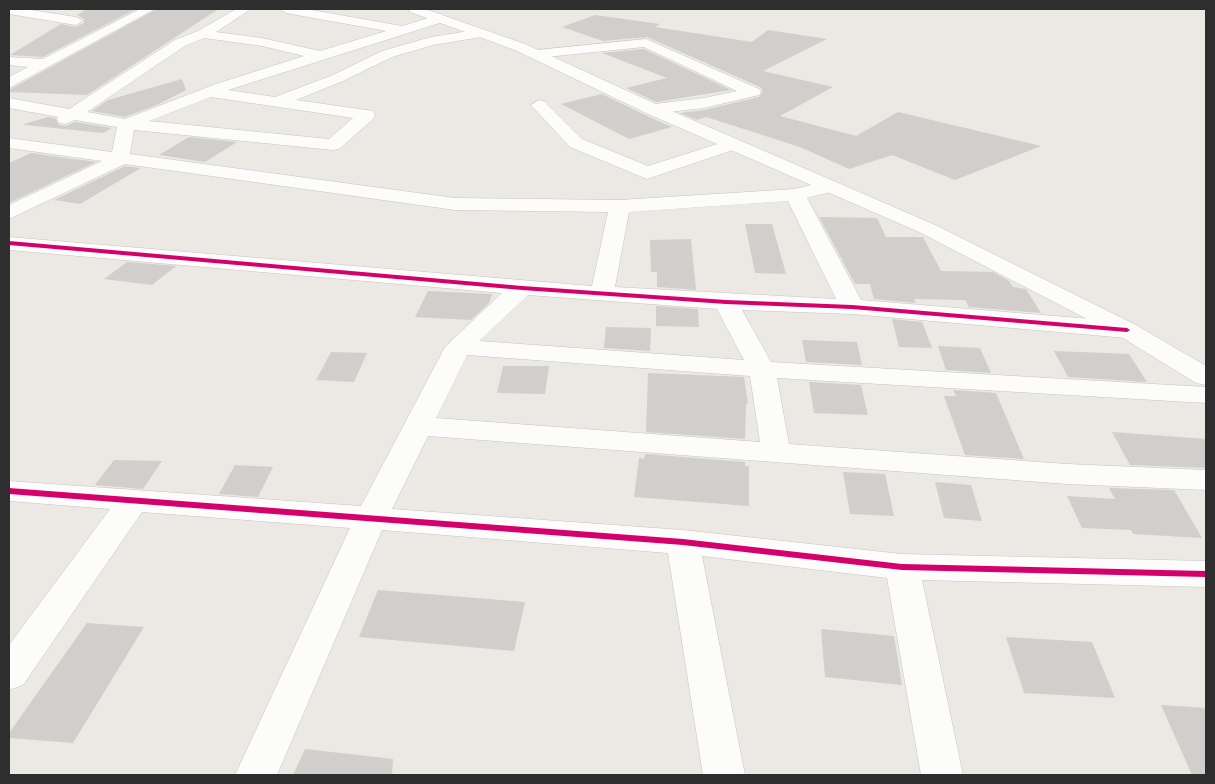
<!DOCTYPE html>
<html>
<head>
<meta charset="utf-8">
<style>
  body { margin:0 }
  #map { position:relative; width:1215px; height:784px; overflow:hidden; background:#ece8e4; font-family:"Exo 2",sans-serif }
  canvas { display:block }
  .frame { position:absolute; inset:0; border:10px solid #2e2e2e; pointer-events:none }
</style>
</head>
<body>
<div id="map">
<canvas width="1215" height="784"></canvas>
<div class="frame"></div>
</div>
<script>
const ctx = document.querySelector('canvas').getContext('2d');
ctx.lineJoin = 'round';
function fill(path, color) { ctx.fillStyle = color; ctx.fill(path, 'evenodd'); }
function trace(path, color, width, dash) { ctx.strokeStyle = color; ctx.lineWidth = width; ctx.lineCap = dash ? 'butt' : 'round'; ctx.setLineDash(dash || []); ctx.stroke(path); }
const building = new Path2D(`
  M 87,9 L 136,9 L 43,57 L 10,55 L 61,24 L 76,27 L 84,23 L 84,19 L 77,15 Z
  M 157,9 L 217,10 L 87,95 L 9,92 L 9,90 Z
  M 595,15 L 660,24 L 655,27 L 752,42 L 768,30 L 827,39 L 763,71 L 833,87 L 780,116 L 856,136 L 898,112 L 1041,146 L 955,180 L 892,155 L 849,169 L 800,147 L 706,117 L 697,120 L 680,113 L 704,110 L 759,97 L 763,91 L 760,87 L 647,37 L 603,41 L 562,27 Z
  M 644,49 L 731,90 L 656,102 L 626,88 L 667,78 L 602,53 Z
  M 182,79 L 186,90 L 159,104 L 125,117 L 92,111 L 108,100 Z
  M 602,94 L 645,115 L 672,127 L 629,139 L 561,104 Z
  M 48,117 L 55,118 L 59,125 L 66,126 L 75,122 L 112,128 L 103,133 L 25,125 L 24,124 Z
  M 189,137 L 237,142 L 205,162 L 159,155 Z
  M 31,153 L 96,162 L 9,203 L 9,163 Z
  M 125,166 L 141,168 L 80,204 L 54,200 Z
  M 819,217 L 877,218 L 886,237 L 923,237 L 941,271 L 993,272 L 1008,280 L 1013,287 L 1026,289 L 1041,313 L 969,307 L 965,300 L 914,299 L 916,303 L 874,299 L 870,284 L 855,284 Z
  M 745,224 L 772,224 L 786,274 L 755,273 Z
  M 691,239 L 696,290 L 657,287 L 657,272 L 651,272 L 650,240 Z
  M 127,262 L 176,266 L 152,285 L 104,279 Z
  M 428,291 L 491,294 L 492,294 L 489,303 L 471,320 L 415,317 Z
  M 656,306 L 698,309 L 699,327 L 656,326 Z
  M 892,319 L 922,322 L 932,348 L 899,347 Z
  M 606,327 L 651,328 L 650,351 L 604,348 Z
  M 802,340 L 857,342 L 862,365 L 806,362 Z
  M 938,346 L 980,348 L 991,373 L 946,370 Z
  M 1054,351 L 1129,354 L 1147,382 L 1068,377 Z
  M 331,352 L 367,353 L 354,382 L 316,380 Z
  M 503,366 L 549,366 L 545,394 L 497,393 Z
  M 648,373 L 744,377 L 748,404 L 746,404 L 745,439 L 646,432 Z
  M 809,382 L 861,385 L 868,415 L 814,413 Z
  M 953,390 L 996,393 L 1024,459 L 965,455 L 944,396 L 956,396 Z
  M 1112,432 L 1206,439 L 1206,468 L 1130,465 Z
  M 645,454 L 745,462 L 745,466 L 749,466 L 749,506 L 634,497 L 639,458 L 644,459 Z
  M 114,460 L 162,461 L 143,489 L 95,485 Z
  M 235,465 L 273,467 L 258,497 L 219,494 Z
  M 843,472 L 885,474 L 894,516 L 850,514 Z
  M 935,482 L 971,485 L 982,521 L 944,518 Z
  M 1109,488 L 1174,490 L 1202,538 L 1133,534 L 1131,530 L 1082,528 L 1067,496 L 1115,499 Z
  M 378,590 L 525,602 L 514,651 L 359,637 Z
  M 87,623 L 144,627 L 73,743 L 9,738 L 9,733 Z
  M 821,629 L 894,636 L 902,685 L 825,677 Z
  M 1006,637 L 1092,642 L 1115,698 L 1024,693 Z
  M 1161,705 L 1206,708 L 1206,775 L 1192,775 Z
  M 305,749 L 393,759 L 392,775 L 293,775 Z`);
const minor = new Path2D(`
  M 9,9 L 25,9 L 76,17 L 83,21 L 76,25 L 9,14 Z
  M 140,9 L 155,9 L 9,88 L 9,77 L 28,67 L 9,65 L 9,57 L 43,59 Z
  M 236,9 L 251,9 L 216,32 L 262,38 L 320,51 L 386,31 L 286,13 L 280,9 L 306,9 L 402,26 L 441,14 L 448,18 L 446,21 L 228,90 L 275,97 L 333,75 L 382,51 L 431,37 L 482,29 L 489,33 L 487,36 L 433,45 L 392,57 L 343,81 L 296,100 L 373,111 L 375,115 L 373,119 L 339,149 L 333,150 L 134,130 L 130,154 L 455,198 L 620,200 L 795,189 L 827,181 L 834,183 L 837,187 L 834,191 L 807,198 L 861,300 L 1127,322 L 1136,325 L 1140,330 L 1136,335 L 1127,338 L 852,314 L 742,310 L 771,362 L 1206,387 L 1206,403 L 777,378 L 789,444 L 1067,464 L 1206,470 L 1206,490 L 1067,484 L 428,436 L 392,509 L 683,530 L 902,554 L 1206,561 L 1206,587 L 922,580 L 963,775 L 921,775 L 887,578 L 702,556 L 745,775 L 703,775 L 668,553 L 382,530 L 277,775 L 235,775 L 350,528 L 142,512 L 23,685 L 9,690 L 9,645 L 110,509 L 9,501 L 9,481 L 361,506 L 445,347 L 502,293 L 9,250 L 9,237 L 592,286 L 608,212 L 455,210 L 125,164 L 9,219 L 9,205 L 102,161 L 9,148 L 9,138 L 112,152 L 117,127 L 75,120 L 65,124 L 59,123 L 57,119 L 58,117 L 9,108 L 9,98 L 69,109 L 175,40 L 198,31 ZM 204,38 L 262,46 L 304,56 L 216,84 L 125,119 L 87,112 L 185,46 ZM 211,97 L 353,118 L 329,139 L 149,121 ZM 788,201 L 836,299 L 615,287 L 629,212 ZM 528,295 L 717,309 L 744,360 L 479,341 ZM 467,355 L 750,376 L 760,442 L 436,418 Z
  M 646,39 L 759,89 L 761,92 L 759,95 L 704,108 L 652,114 L 646,113 L 644,109 L 646,105 L 704,98 L 737,91 L 644,47 L 537,58 L 530,54 L 537,50 Z
  M 539,100 L 545,102 L 582,139 L 648,166 L 733,139 L 739,140 L 742,144 L 739,148 L 647,179 L 570,147 L 531,105 Z`);
const secondary = new Path2D(`
  M 408,9 L 425,9 L 525,44 L 658,105 L 933,224 L 1136,325 L 1206,366 L 1206,385 L 1196,383 L 1118,335 L 919,232 L 646,113 L 515,50 L 410,12 Z`);
const cycleway = new Path2D(`
  M 9,241 L 522,286 L 726,300 L 852,305 L 1127,328 L 1130,330 L 1127,332 L 852,309 L 726,304 L 522,290 L 9,245 Z
  M 9,488 L 683,539 L 902,564 L 1206,571 L 1206,577 L 902,570 L 683,545 L 9,494 Z`);
fill(building, '#d1cecb');
trace(minor, '#c5c4c5', 1);
trace(secondary, '#c5c4c5', 1);
fill(minor, '#fcfcfb');
fill(secondary, '#fcfcfb');
fill(cycleway, '#d6006c');
</script>
</body>
</html>
